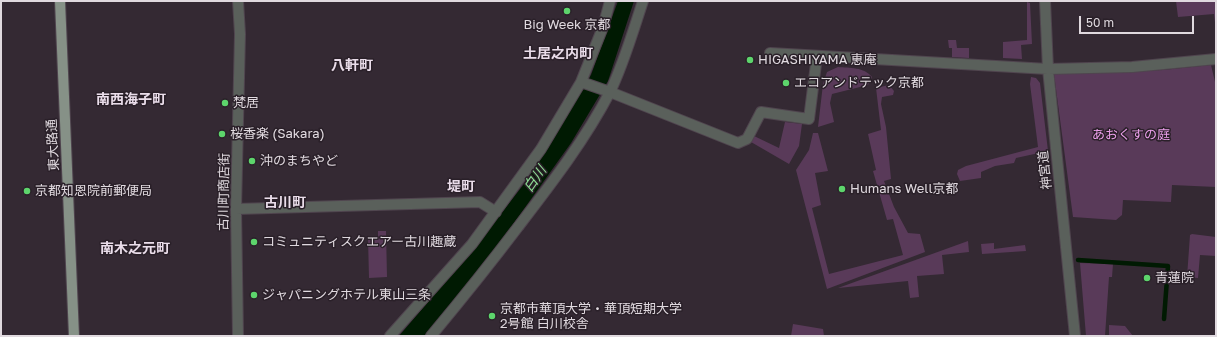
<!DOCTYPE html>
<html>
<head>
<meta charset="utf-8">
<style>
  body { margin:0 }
  #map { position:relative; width:1217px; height:337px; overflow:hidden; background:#342933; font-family:"Golos Text",sans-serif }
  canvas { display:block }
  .frame { position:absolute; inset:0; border:2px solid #e0d9df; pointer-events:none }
  .scale { position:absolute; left:1079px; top:16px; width:115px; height:18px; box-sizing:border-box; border:2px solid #e0d9df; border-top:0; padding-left:5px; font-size:12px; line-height:14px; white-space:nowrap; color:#e0d9df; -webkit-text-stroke:3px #2a2029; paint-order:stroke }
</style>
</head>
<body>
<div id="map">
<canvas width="1217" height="337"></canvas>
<div class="frame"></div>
<div class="scale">50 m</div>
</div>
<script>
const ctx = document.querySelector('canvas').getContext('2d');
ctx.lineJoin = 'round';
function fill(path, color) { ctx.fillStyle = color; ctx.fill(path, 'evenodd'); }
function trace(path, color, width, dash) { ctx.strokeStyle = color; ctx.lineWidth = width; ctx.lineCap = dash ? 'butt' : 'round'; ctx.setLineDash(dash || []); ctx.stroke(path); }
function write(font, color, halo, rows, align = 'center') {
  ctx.font = font + ' "Golos Text","Noto Sans JP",sans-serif'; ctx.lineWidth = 3; ctx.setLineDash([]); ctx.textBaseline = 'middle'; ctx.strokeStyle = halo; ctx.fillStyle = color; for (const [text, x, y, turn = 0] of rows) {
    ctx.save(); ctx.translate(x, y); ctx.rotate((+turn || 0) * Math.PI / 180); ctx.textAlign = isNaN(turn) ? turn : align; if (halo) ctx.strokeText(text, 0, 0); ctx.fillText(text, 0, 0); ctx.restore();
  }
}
const green = new Path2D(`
  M 1176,1 L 1216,1 L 1216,31 L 1214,14 L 1178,17 Z
  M 1027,2 L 1030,3 L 1032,44 L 1021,45 L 1022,59 L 1003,58 L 1003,42 L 1027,40 Z
  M 948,40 L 956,40 L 957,48 L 969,48 L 969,58 L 952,57 L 952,48 L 949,48 Z
  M 1211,65 L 1216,86 L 1216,187 L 1172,185 L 1171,202 L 1123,200 L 1122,215 L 1116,220 L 1073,217 L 1054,74 L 1163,70 Z
  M 838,67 C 850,68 864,67 872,77 L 868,85 L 832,94 L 830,103 L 834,122 L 818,127 L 823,84 L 827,72 Z
  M 1031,77 L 1036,78 L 1040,83 L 1048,151 L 1016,158 L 1014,163 L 995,166 L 981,172 L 981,178 L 960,181 L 957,174 L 958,170 L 966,166 L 1038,147 L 1030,84 Z
  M 889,85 L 894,91 L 893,95 L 882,97 L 881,104 L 886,127 L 891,179 L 884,181 L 894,207 L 908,233 L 920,234 L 925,252 L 827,289 L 796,170 L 809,150 L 813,133 L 818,133 L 828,171 L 815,173 L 821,205 L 812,208 L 829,274 L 903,255 L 893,219 L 887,220 L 873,171 L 876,170 L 868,134 L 881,130 L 876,88 Z
  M 785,122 L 802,124 L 799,146 L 789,164 L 751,142 L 754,136 L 779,148 Z
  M 378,231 L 386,231 L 387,277 L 369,278 L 368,238 L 378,238 Z
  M 1192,234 L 1216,237 L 1216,256 L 1200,255 L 1198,278 L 1187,277 L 1190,235 Z
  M 968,241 L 969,252 L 942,255 L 944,274 L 917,276 L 919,297 L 910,298 L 908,281 L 838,288 Z
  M 994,243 L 994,249 L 1025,245 L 1026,251 L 982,254 L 981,244 Z
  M 1080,263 L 1113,264 L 1112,277 L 1109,277 L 1105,336 L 1086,336 Z
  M 793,324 L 823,329 L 824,336 L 791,336 Z
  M 1109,325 L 1125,326 L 1133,336 L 1109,336 Z`);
const water = new Path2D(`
  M 618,1 L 634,1 L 608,81 L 571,143 L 489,258 L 424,336 L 399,336 L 475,247 L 524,184 L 548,148 L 591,75 Z`);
const stream = new Path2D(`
  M 1078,260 L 1168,266 L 1164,319`);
const minor = new Path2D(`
  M 238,1 L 240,34 L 236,209 L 238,336
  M 1045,1 L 1048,69 L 1075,336
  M 770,53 L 1048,69 L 1132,67 L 1216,59
  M 584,83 L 610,92 L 738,143 L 747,139 L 761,112 L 809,119 L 817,56
  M 236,209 L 480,202 L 496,212
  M 390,336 L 472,244 L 541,149 L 581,82 L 603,27 L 610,1
  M 431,336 C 461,300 490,264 518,227 C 551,184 585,140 610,92 C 624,63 633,31 643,1`);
const major = new Path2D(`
  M 60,1 L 74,336`);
const markers = [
  [567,11,4,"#5dd56c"],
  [750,60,4,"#5dd56c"],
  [786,83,4,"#5dd56c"],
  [225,103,4,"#5dd56c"],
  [222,134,4,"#5dd56c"],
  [252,161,4,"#5dd56c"],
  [842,189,4,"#5dd56c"],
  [27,191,4,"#5dd56c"],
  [254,242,4,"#5dd56c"],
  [1147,278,4,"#5dd56c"],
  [254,295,4,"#5dd56c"],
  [492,316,4,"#5dd56c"]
];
const poiNames = [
  ["Big Week 京都",567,25,"center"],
  ["HIGASHIYAMA 恵庵",758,60],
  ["エコアンドテック京都",794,83],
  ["梵居",233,103],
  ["桜香楽 (Sakara)",230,134],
  ["沖のまちやど",260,161],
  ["Humans Well京都",850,189],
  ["京都知恩院前郵便局",35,191],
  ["コミュニティスクエアー古川趣蔵",262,242],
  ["青蓮院",1155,278],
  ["ジャパニングホテル東山三条",262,295],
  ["京都市華頂大学・華頂短期大学",500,309],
  ["2号館 白川校舎",500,324]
];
const parkNames = [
  ["あおくすの庭",1131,135]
];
const streetNames = [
  ["東大路通",53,145,-93],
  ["神宮道",1045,170,-96],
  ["古川町商店街",224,192,-89]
];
const neighbourhoodNames = [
  ["土居之内町",558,54],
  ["八軒町",352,66],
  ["南西海子町",131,100],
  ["堤町",461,187],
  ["古川町",285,203],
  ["南木之元町",135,249]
];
const waterNames = [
  ["白川",535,179,-55]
];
fill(green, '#593a59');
fill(water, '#001a02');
trace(stream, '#001a02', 4.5);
trace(minor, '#50454f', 12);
trace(major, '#50454f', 12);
trace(minor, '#5a605b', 10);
trace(major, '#869187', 10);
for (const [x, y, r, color] of markers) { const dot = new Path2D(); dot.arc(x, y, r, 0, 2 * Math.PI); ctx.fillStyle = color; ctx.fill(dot); trace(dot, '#2a2029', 1.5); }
write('13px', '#e0d9df', '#2a2029', poiNames, 'left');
write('13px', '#eb9feb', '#2a2029', parkNames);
write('13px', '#e0d9df', '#2a2029', streetNames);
write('bold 14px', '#eaddea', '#2a2029', neighbourhoodNames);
write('italic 14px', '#8ee194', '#2a2029', waterNames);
</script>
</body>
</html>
